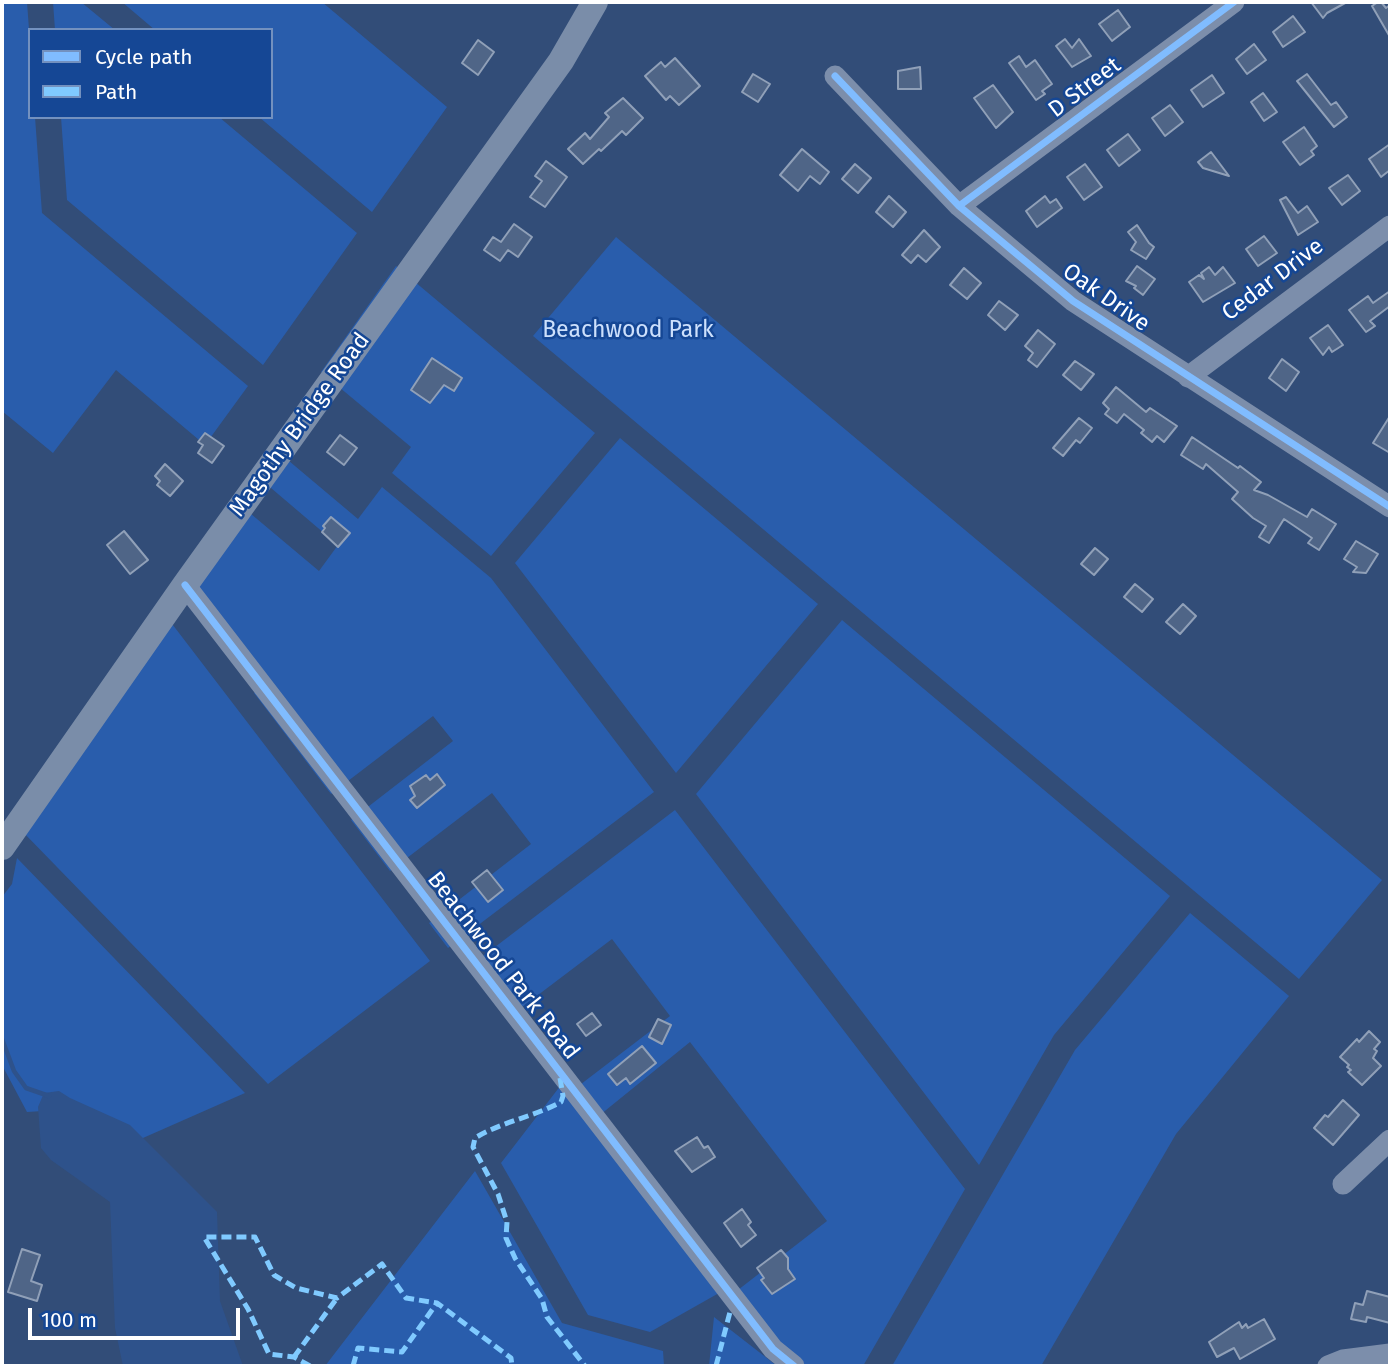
<!DOCTYPE html>
<html>
<head>
<meta charset="utf-8">
<style>
  body { margin:0 }
  #map { position:relative; width:1392px; height:1368px; overflow:hidden; background:#324d78; font-family:"Fira Sans",sans-serif }
  canvas { display:block }
  .frame { position:absolute; inset:0; border:4px solid #fff; pointer-events:none }
  .legend { position:absolute; left:28px; top:28px; width:245px; height:91px; box-sizing:border-box; background:#154795; border:2px solid #7391bf; margin:0; padding:9px 12px; list-style:none; font-size:21px; color:#fff }
  .legend li { display:flex; align-items:center; gap:14px; height:35px }
  .legend b { width:35px; border:2px solid #7391bf }
  .scale { position:absolute; left:28px; top:1308px; width:212px; height:32px; box-sizing:border-box; border:4px solid #fff; border-top:0; padding-left:9px; font-size:21px; line-height:24px; white-space:nowrap; color:#fff; -webkit-text-stroke:5px #154795; paint-order:stroke }
</style>
</head>
<body>
<div id="map">
<canvas width="1392" height="1368"></canvas>
<div class="frame"></div>
<ul class="legend">
<li><b style="height:9px;background:#80bcff"></b>Cycle path</li>
<li><b style="height:9px;background:#80caff"></b>Path</li>
</ul>
<div class="scale">100 m</div>
</div>
<script>
const ctx = document.querySelector('canvas').getContext('2d');
ctx.lineJoin = 'round';
function fill(path, color) { ctx.fillStyle = color; ctx.fill(path, 'evenodd'); }
function trace(path, color, width, dash) { ctx.strokeStyle = color; ctx.lineWidth = width; ctx.lineCap = dash ? 'butt' : 'round'; ctx.setLineDash(dash || []); ctx.stroke(path); }
function write(font, color, halo, rows, align = 'center') {
  ctx.font = font + ' "Fira Sans",sans-serif'; ctx.lineWidth = 5; ctx.setLineDash([]); ctx.textBaseline = 'middle'; ctx.strokeStyle = halo; ctx.fillStyle = color; for (const [text, x, y, turn = 0] of rows) {
    ctx.save(); ctx.translate(x, y); ctx.rotate((+turn || 0) * Math.PI / 180); ctx.textAlign = isNaN(turn) ? turn : align; if (halo) ctx.strokeText(text, 0, 0); ctx.fillText(text, 0, 0); ctx.restore();
  }
}
const green = new Path2D(`
  M 2,2 L 27,2 L 30,43 L 30,117 L 35,117 L 42,213 L 248,386 L 205,445 L 116,370 L 53,453 L 2,411 Z
  M 53,2 L 81,2 L 115,30 L 55,30 Z
  M 122,2 L 322,2 L 447,107 L 372,212 L 259,117 L 271,117 L 271,30 L 155,30 Z
  M 61,117 L 219,117 L 357,233 L 263,365 L 67,200 Z
  M 616,237 L 1382,880 L 1299,979 L 533,336 Z
  M 396,266 L 595,433 L 491,556 L 392,473 L 411,447 L 321,372 Z
  M 620,438 L 818,604 L 676,773 L 515,563 Z
  M 270,445 L 358,519 L 382,487 L 491,578 L 654,792 L 448,948 L 429,923 L 531,844 L 492,793 L 390,871 L 351,820 L 453,741 L 433,716 L 331,794 L 254,693 L 260,688 L 183,589 L 232,498 L 319,571 L 338,545 L 251,471 Z
  M 166,616 L 430,961 L 268,1084 L 21,830 Z
  M 842,620 L 1170,896 L 1054,1035 L 979,1165 L 696,794 Z
  M 675,810 L 965,1189 L 863,1366 L 794,1366 L 725,1300 L 827,1221 L 690,1042 L 590,1123 L 719,1293 L 650,1332 L 588,1315 L 501,1163 L 561,1085 L 568,1094 L 670,1016 L 612,939 L 509,1017 L 470,966 Z
  M 17,858 L 245,1093 L 118,1149 L 89,1108 L 27,1112 L 2,1065 L 2,897 L 12,884 Z
  M 1190,913 L 1289,996 L 1176,1134 L 1041,1366 L 892,1366 L 1075,1050 Z
  M 475,1171 L 562,1323 L 663,1351 L 664,1366 L 325,1366 Z
  M 714,1317 L 777,1366 L 709,1366 Z`);
const water = new Path2D(`
  M 59,1091 L 70,1098 L 130,1125 L 217,1212 L 220,1301 L 243,1366 L 123,1366 L 115,1328 L 110,1202 L 51,1160 L 41,1148 L 38,1107 L 44,1093 Z`);
const stream = new Path2D(`
  M 2,1039 L 14,1071 L 26,1088 L 49,1096`);
const building = new Path2D(`
  M 1311,2 L 1347,2 L 1327,13 L 1323,18 Z
  M 1378,2 L 1381,2 L 1386,8 L 1390,5 L 1390,37 L 1372,6 Z
  M 1118,10 L 1130,27 L 1112,41 L 1099,24 Z
  M 1293,16 L 1305,32 L 1283,47 L 1273,32 Z
  M 1065,39 L 1072,48 L 1079,39 L 1091,56 L 1072,67 L 1056,46 Z
  M 478,40 L 494,52 L 478,75 L 462,63 Z
  M 1254,44 L 1266,60 L 1247,74 L 1236,59 Z
  M 1019,56 L 1026,67 L 1035,60 L 1052,84 L 1042,91 L 1045,94 L 1036,100 L 1009,63 Z
  M 675,58 L 700,86 L 679,105 L 670,96 L 666,100 L 645,76 L 661,62 L 665,67 Z
  M 920,67 L 921,89 L 898,89 L 898,71 Z
  M 753,74 L 770,84 L 758,102 L 742,92 Z
  M 1307,74 L 1331,105 L 1336,102 L 1347,117 L 1334,127 L 1297,81 Z
  M 1212,75 L 1224,93 L 1203,107 L 1191,90 Z
  M 993,85 L 1013,112 L 996,128 L 974,98 Z
  M 1263,93 L 1277,112 L 1264,121 L 1251,102 Z
  M 623,98 L 643,118 L 626,135 L 622,131 L 601,151 L 599,149 L 583,164 L 568,149 L 585,133 L 590,139 L 609,117 L 605,113 Z
  M 1170,105 L 1183,122 L 1165,136 L 1152,118 Z
  M 1304,127 L 1317,146 L 1311,151 L 1314,155 L 1300,165 L 1283,142 Z
  M 1128,134 L 1140,150 L 1119,166 L 1107,150 Z
  M 1390,144 L 1390,170 L 1381,177 L 1369,159 Z
  M 802,149 L 829,172 L 820,184 L 810,176 L 798,191 L 780,175 Z
  M 1211,152 L 1229,176 L 1203,168 L 1198,162 Z
  M 546,161 L 567,177 L 545,207 L 530,197 L 542,181 L 535,176 Z
  M 855,164 L 871,178 L 858,193 L 842,179 Z
  M 1085,164 L 1102,187 L 1084,200 L 1067,177 Z
  M 1348,175 L 1360,191 L 1342,205 L 1329,188 Z
  M 889,196 L 906,212 L 893,227 L 876,212 Z
  M 1045,196 L 1050,203 L 1056,199 L 1062,208 L 1037,227 L 1026,211 Z
  M 1286,197 L 1298,213 L 1307,206 L 1318,222 L 1298,235 L 1280,200 Z
  M 514,224 L 532,237 L 518,257 L 508,250 L 500,261 L 484,250 L 493,237 L 501,242 Z
  M 1137,225 L 1149,243 L 1154,247 L 1146,259 L 1131,250 L 1136,242 L 1128,232 Z
  M 924,230 L 940,247 L 926,262 L 918,255 L 911,263 L 902,255 Z
  M 1264,236 L 1277,253 L 1258,266 L 1246,249 Z
  M 1137,266 L 1155,279 L 1143,295 L 1134,288 L 1136,286 L 1126,281 Z
  M 1209,267 L 1215,275 L 1223,267 L 1235,283 L 1203,302 L 1189,282 L 1199,275 L 1204,279 L 1201,273 Z
  M 964,268 L 981,283 L 967,299 L 950,285 Z
  M 1390,291 L 1390,306 L 1370,321 L 1375,326 L 1366,332 L 1349,310 L 1368,296 L 1373,303 Z
  M 999,301 L 1018,315 L 1005,330 L 988,315 Z
  M 1328,325 L 1343,345 L 1332,352 L 1329,347 L 1323,355 L 1310,338 Z
  M 1038,330 L 1055,344 L 1037,367 L 1028,360 L 1033,353 L 1025,346 Z
  M 432,358 L 462,378 L 454,391 L 444,385 L 430,403 L 411,390 Z
  M 1282,359 L 1299,372 L 1286,391 L 1269,378 Z
  M 1075,361 L 1094,374 L 1081,390 L 1063,375 Z
  M 1116,387 L 1146,412 L 1150,408 L 1177,426 L 1164,442 L 1157,436 L 1152,442 L 1141,433 L 1144,430 L 1124,414 L 1117,423 L 1105,414 L 1109,409 L 1103,403 Z
  M 1390,416 L 1390,453 L 1373,443 Z
  M 1079,418 L 1092,428 L 1080,443 L 1076,440 L 1063,456 L 1053,448 Z
  M 205,433 L 224,446 L 212,463 L 198,453 L 203,445 L 198,442 Z
  M 340,435 L 357,448 L 344,465 L 327,452 Z
  M 1192,437 L 1238,468 L 1240,466 L 1261,482 L 1254,490 L 1268,495 L 1307,517 L 1312,509 L 1336,524 L 1319,550 L 1308,543 L 1312,538 L 1284,519 L 1269,543 L 1259,537 L 1266,526 L 1253,518 L 1232,499 L 1238,492 L 1206,464 L 1203,469 L 1181,455 Z
  M 165,464 L 183,481 L 170,496 L 157,485 L 160,481 L 155,476 Z
  M 331,517 L 350,533 L 338,547 L 322,532 L 325,528 L 323,526 Z
  M 124,531 L 148,560 L 130,574 L 107,545 Z
  M 1356,541 L 1378,554 L 1366,573 L 1353,572 L 1357,567 L 1344,559 Z
  M 1095,548 L 1108,559 L 1094,575 L 1081,564 Z
  M 1135,584 L 1153,599 L 1142,612 L 1124,597 Z
  M 1183,604 L 1196,616 L 1180,634 L 1166,622 Z
  M 437,774 L 445,785 L 417,808 L 410,800 L 415,796 L 410,786 L 426,775 L 430,780 Z
  M 487,870 L 503,890 L 488,902 L 472,882 Z
  M 592,1013 L 601,1025 L 586,1036 L 577,1024 Z
  M 658,1019 L 671,1025 L 662,1044 L 649,1037 Z
  M 1369,1031 L 1380,1042 L 1374,1049 L 1377,1051 L 1373,1058 L 1381,1066 L 1362,1085 L 1348,1072 L 1351,1070 L 1347,1067 L 1349,1065 L 1340,1057 L 1357,1039 L 1359,1042 Z
  M 642,1046 L 656,1063 L 630,1084 L 626,1078 L 617,1085 L 608,1074 Z
  M 1343,1100 L 1359,1115 L 1333,1145 L 1314,1128 L 1325,1115 L 1328,1117 Z
  M 697,1137 L 704,1148 L 708,1146 L 715,1157 L 692,1172 L 675,1151 Z
  M 742,1209 L 751,1222 L 748,1225 L 756,1235 L 741,1247 L 724,1223 Z
  M 22,1249 L 40,1255 L 31,1281 L 42,1285 L 37,1301 L 8,1292 Z
  M 781,1250 L 788,1258 L 788,1269 L 795,1279 L 772,1294 L 761,1280 L 764,1278 L 757,1268 Z
  M 1367,1291 L 1390,1297 L 1390,1323 L 1367,1317 L 1366,1322 L 1351,1319 L 1355,1303 L 1363,1305 Z
  M 1264,1319 L 1275,1339 L 1240,1359 L 1234,1348 L 1217,1357 L 1209,1342 L 1239,1322 L 1242,1328 L 1246,1324 L 1248,1328 Z`);
const minor = new Path2D(`
  M 835,76 L 959,206 L 1073,301 L 1390,507
  M 959,206 L 1234,2
  M 1188,377 L 1390,226
  M 185,585 L 773,1349 L 794,1366
  M 1343,1184 L 1390,1140
  M 1328,1366 L 1343,1360 L 1390,1354`);
const major = new Path2D(`
  M 2,847 L 185,585 L 561,61 L 595,2`);
const quiet = new Path2D(`
  M 560,1078 L 563,1096 L 561,1102 C 533,1117 501,1122 475,1138 L 473,1147 L 498,1194 L 507,1222 L 506,1238 L 515,1258 L 542,1299 L 547,1317 L 585,1366
  M 294,1357 L 337,1298
  M 310,1366 L 294,1357 L 269,1354 L 248,1309 L 204,1237 L 255,1237 L 274,1275 L 296,1288 L 337,1298 L 382,1264 L 406,1298 L 437,1303 L 511,1358 L 512,1366
  M 353,1366 L 358,1348 L 402,1352 L 437,1303
  M 716,1366 L 731,1308`);
const cycleway = new Path2D(`
  M 835,76 L 959,206 L 1073,301 L 1390,507
  M 959,206 L 1234,2
  M 185,585 L 773,1349 L 794,1366`);
const streetNames = [
  ["D Street",1085,88,-37],
  ["Cedar Drive",1273,280,-37],
  ["Oak Drive",1106,298,35],
  ["Magothy Bridge Road",300,425,-54],
  ["Beachwood Park Road",503,966,52]
];
const parkNames = [
  ["Beachwood Park",628,331]
];
fill(green, '#295dac');
fill(water, '#2e528b');
trace(stream, '#2e528b', 4.5);
fill(building, '#4f6587');
trace(building, '#90a0b8', 2);
trace(minor, '#7c8eab', 21);
trace(major, '#7a8da9', 26);
trace(quiet, '#80caff', 5, [10, 5]);
trace(cycleway, '#80bcff', 7);
write('23px', '#fff', '#154795', streetNames);
write('23px', '#cde0fc', '#154795', parkNames);
</script>
</body>
</html>
